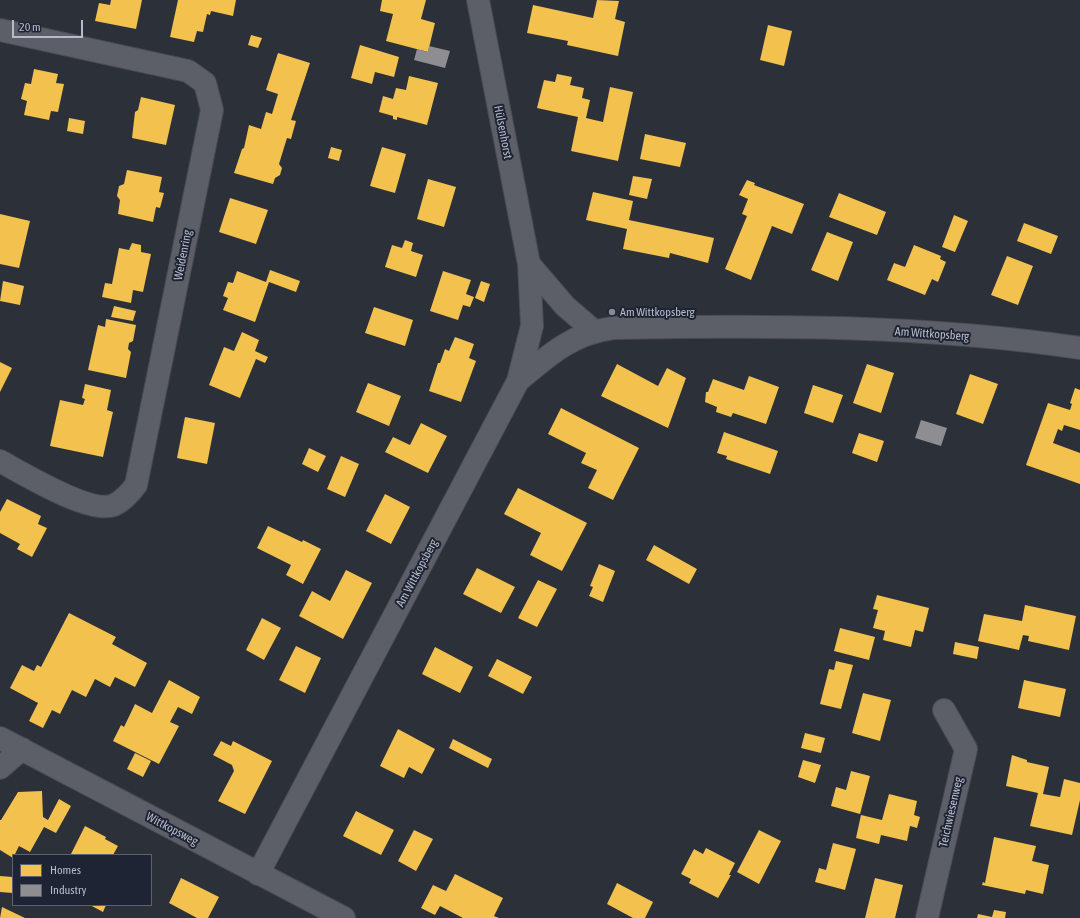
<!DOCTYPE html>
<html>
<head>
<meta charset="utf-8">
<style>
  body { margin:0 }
  #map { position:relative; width:1080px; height:918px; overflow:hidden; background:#2c3039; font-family:"Asap Condensed",sans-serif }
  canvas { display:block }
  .legend { position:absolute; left:12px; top:854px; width:140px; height:52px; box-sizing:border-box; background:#1f2434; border:1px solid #5c6070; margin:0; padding:5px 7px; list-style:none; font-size:12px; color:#b7bbc9 }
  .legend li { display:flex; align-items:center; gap:8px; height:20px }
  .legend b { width:20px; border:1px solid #5c6070 }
  .scale { position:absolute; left:12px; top:20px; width:71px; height:18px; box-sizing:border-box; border:2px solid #b7bbc9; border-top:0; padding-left:5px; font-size:12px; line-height:14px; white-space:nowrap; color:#b7bbc9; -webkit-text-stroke:3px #1f2434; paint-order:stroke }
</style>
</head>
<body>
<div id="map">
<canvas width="1080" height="918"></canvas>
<ul class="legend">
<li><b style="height:11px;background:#f2c14e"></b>Homes</li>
<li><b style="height:11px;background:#8d8d92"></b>Industry</li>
</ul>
<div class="scale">20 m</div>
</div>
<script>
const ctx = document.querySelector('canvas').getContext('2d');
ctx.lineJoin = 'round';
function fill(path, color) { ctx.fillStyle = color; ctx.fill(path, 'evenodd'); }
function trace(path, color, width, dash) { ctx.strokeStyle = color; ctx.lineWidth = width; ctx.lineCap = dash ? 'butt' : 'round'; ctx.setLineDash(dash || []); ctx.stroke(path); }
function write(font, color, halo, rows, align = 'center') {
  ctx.font = font + ' "Asap Condensed",sans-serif'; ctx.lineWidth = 4; ctx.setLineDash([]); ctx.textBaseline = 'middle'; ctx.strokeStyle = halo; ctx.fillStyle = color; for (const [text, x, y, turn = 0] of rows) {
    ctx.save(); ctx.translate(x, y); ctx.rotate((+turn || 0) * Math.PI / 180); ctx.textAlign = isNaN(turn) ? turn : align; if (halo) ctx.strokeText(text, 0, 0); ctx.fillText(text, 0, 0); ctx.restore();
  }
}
const homes = new Path2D(`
  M 111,0 L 142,0 L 136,29 L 95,21 L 99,3 L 110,5 Z
  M 178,0 L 236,0 L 233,16 L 211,11 L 210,15 L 207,14 L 203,32 L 197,31 L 194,42 L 170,37 Z
  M 382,0 L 426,0 L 421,19 L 435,23 L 428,52 L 386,41 L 393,14 L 380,11 Z
  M 597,0 L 619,1 L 615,19 L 625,22 L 618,56 L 567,45 L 568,41 L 527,33 L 533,5 L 593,18 Z
  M 768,25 L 792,31 L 784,66 L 760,60 Z
  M 251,35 L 262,38 L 258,48 L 248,45 Z
  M 360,45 L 399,57 L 394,77 L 375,72 L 372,84 L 351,78 Z
  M 278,53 L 310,63 L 291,120 L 296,121 L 291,139 L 287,138 L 279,164 L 282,168 L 280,175 L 275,178 L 273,184 L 234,173 L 242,149 L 244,148 L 249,125 L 261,129 L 266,112 L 272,114 L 278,94 L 266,90 Z
  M 34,69 L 58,74 L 56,83 L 64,84 L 58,112 L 51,111 L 49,120 L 24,115 L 27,101 L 21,99 L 25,83 L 31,84 Z
  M 557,74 L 572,77 L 570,85 L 584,88 L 582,98 L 590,100 L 586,118 L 603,122 L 610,87 L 633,92 L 618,161 L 571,151 L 578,117 L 537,108 L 544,80 L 555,82 Z
  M 409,76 L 438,83 L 427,125 L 397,117 L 397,120 L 393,119 L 393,116 L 379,112 L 383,96 L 393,99 L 396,88 L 406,90 Z
  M 141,97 L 175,105 L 166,145 L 132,138 L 135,112 L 138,110 Z
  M 69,118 L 85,121 L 83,134 L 67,131 Z
  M 645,134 L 686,143 L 680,167 L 640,159 Z
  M 331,147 L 342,150 L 339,161 L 328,158 Z
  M 382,147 L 406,154 L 395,193 L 370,186 Z
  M 127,170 L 162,177 L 159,192 L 164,193 L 160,208 L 156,207 L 153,222 L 118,214 L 120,200 L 117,196 L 119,186 L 124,184 Z
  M 633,176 L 652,179 L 647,199 L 629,195 Z
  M 428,179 L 456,187 L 444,227 L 417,219 Z
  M 747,180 L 755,183 L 754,185 L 804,204 L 792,234 L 772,226 L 751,280 L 725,269 L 747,216 L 742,214 L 748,199 L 739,195 Z
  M 593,192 L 633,201 L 629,220 L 714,238 L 708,263 L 670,253 L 669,258 L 623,249 L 627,229 L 586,220 Z
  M 839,193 L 886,212 L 877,235 L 829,217 Z
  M 230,198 L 268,210 L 256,244 L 219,232 Z
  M 0,214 L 30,221 L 19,268 L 0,264 Z
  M 954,215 L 968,221 L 955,252 L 942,247 Z
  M 1024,223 L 1058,236 L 1051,254 L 1017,241 Z
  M 827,232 L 853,242 L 838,281 L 811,270 Z
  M 405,240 L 413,243 L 411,251 L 423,255 L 416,277 L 385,267 L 392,245 L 402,248 Z
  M 132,243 L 141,245 L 141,252 L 151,254 L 143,292 L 133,290 L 131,303 L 102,297 L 105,283 L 112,284 L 119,248 L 129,250 Z
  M 914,245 L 941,256 L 940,259 L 946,262 L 938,282 L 932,279 L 925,295 L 887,280 L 894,263 L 905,267 Z
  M 1007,256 L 1033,266 L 1018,305 L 991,295 Z
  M 270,270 L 300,281 L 296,292 L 269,282 L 255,322 L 223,310 L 228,298 L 223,296 L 228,282 L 233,283 L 237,271 L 266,282 Z
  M 443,271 L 471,280 L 466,294 L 474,297 L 470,307 L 463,305 L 458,320 L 430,311 Z
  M 3,281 L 24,286 L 20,305 L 0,301 Z
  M 481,281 L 490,284 L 484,302 L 475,298 Z
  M 114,306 L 136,311 L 133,321 L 111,317 Z
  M 374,307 L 413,320 L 405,346 L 365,333 Z
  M 106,319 L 136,325 L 133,341 L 129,343 L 128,349 L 131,352 L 126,378 L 88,370 L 98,325 L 105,327 Z
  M 242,332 L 259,340 L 255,351 L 268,357 L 265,363 L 256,359 L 240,398 L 209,385 L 224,347 L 234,351 Z
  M 455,337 L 474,344 L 469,358 L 476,361 L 461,402 L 429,391 L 438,363 L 440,363 L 445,349 L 449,351 Z
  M 0,362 L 12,368 L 0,392 Z
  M 617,364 L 658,386 L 667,368 L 686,378 L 668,428 L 601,396 Z
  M 867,364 L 894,373 L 881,413 L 853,403 Z
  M 970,374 L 998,384 L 983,424 L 956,414 Z
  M 749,376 L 779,387 L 766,424 L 733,413 L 731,417 L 716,412 L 717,407 L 705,402 L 706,392 L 708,392 L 713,379 L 744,390 Z
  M 368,383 L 401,396 L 389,426 L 356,412 Z
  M 85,384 L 111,390 L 107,410 L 113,412 L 103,457 L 50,446 L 60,400 L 83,405 L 85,399 L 82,398 Z
  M 813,385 L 843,395 L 833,423 L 804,413 Z
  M 1075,388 L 1080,390 L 1080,430 L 1064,425 L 1062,431 L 1058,429 L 1053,443 L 1080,453 L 1080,484 L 1026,465 L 1048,403 L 1070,410 L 1072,404 L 1070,403 Z
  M 561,408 L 639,448 L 613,500 L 588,488 L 597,470 L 581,463 L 586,453 L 548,434 Z
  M 185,417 L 215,423 L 207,464 L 177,458 Z
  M 421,423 L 447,436 L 428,473 L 385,452 L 393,437 L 410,445 Z
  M 724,432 L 778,451 L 770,474 L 726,459 L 727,456 L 717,453 Z
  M 859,433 L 884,441 L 877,462 L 852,453 Z
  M 309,448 L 326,456 L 318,472 L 302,464 Z
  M 341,456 L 359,464 L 345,497 L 327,489 Z
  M 518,488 L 587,523 L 562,571 L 530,555 L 541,533 L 504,514 Z
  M 385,494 L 410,507 L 391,544 L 366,531 Z
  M 7,499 L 41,516 L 38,524 L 47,528 L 32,557 L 17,549 L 20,544 L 0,533 L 0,512 Z
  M 268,526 L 302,542 L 303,540 L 321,549 L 303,584 L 286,575 L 291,565 L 257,548 Z
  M 654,545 L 697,569 L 689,584 L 646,560 Z
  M 599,564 L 615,571 L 603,602 L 589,596 L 593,587 L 590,586 Z
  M 477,568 L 515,587 L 501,613 L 463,594 Z
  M 346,570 L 372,583 L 343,639 L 299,616 L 312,591 L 330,601 Z
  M 538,580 L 557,589 L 537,627 L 518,618 Z
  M 877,595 L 929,608 L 923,632 L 915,630 L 911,647 L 883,640 L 885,631 L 873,628 L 878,610 L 873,609 Z
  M 1025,605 L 1076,616 L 1069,650 L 1028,641 L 1029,636 L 1023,635 L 1019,650 L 978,641 L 984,614 L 1022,621 Z
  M 69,613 L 116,637 L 112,644 L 147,663 L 135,687 L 115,677 L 110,687 L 95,679 L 86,697 L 72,690 L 60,714 L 52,710 L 43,728 L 29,721 L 38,703 L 10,688 L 22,665 L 34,671 L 37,665 L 41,667 Z
  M 262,618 L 281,628 L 264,660 L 246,650 Z
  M 840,628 L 875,637 L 869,660 L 834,651 Z
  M 955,642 L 979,647 L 977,659 L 953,654 Z
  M 296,646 L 321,658 L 305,693 L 279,680 Z
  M 435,647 L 473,667 L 460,693 L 422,674 Z
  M 497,659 L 532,677 L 523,694 L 488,676 Z
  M 836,661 L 853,665 L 841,709 L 820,704 L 829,669 L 834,670 Z
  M 169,680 L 200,697 L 192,714 L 178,707 L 170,722 L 179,726 L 159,764 L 113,741 L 121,725 L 124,727 L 135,704 L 152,713 Z
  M 1024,680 L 1066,689 L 1060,717 L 1018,708 Z
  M 863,693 L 891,700 L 880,741 L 852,733 Z
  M 398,729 L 435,749 L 422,774 L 409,767 L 404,778 L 380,766 Z
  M 805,733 L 825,738 L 821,753 L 801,748 Z
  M 453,739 L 492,759 L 488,768 L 449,748 Z
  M 221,741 L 231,746 L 233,741 L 272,761 L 245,814 L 218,801 L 234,771 L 232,765 L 213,755 Z
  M 135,753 L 151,761 L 143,777 L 127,769 Z
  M 1012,755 L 1027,760 L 1027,762 L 1049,767 L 1043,794 L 1060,797 L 1064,779 L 1080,783 L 1080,800 L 1072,835 L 1030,826 L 1038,793 L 1006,786 Z
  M 803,760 L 821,765 L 815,783 L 798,777 Z
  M 851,771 L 870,776 L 860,814 L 831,806 L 836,787 L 846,790 Z
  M 42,791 L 43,817 L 48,820 L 59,799 L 71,806 L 56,833 L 44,827 L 30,852 L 19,846 L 13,858 L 0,850 L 0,820 L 1,820 L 18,792 Z
  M 889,794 L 917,801 L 914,815 L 920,817 L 917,828 L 910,826 L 907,841 L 881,835 L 879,844 L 856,838 L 861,815 L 882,820 Z
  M 356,811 L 394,830 L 381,855 L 343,836 Z
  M 85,826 L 106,837 L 105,839 L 118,846 L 113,855 L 71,854 Z
  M 414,830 L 433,839 L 416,871 L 398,861 Z
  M 759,830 L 781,841 L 759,884 L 737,872 Z
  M 994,837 L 1036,846 L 1032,861 L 1049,865 L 1043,894 L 1026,890 L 1025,894 L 982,885 L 983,882 L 985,883 Z
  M 833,843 L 856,849 L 845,890 L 815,882 L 819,868 L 826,870 Z
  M 706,848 L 735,863 L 729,875 L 731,875 L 718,898 L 689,883 L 691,879 L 681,874 L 694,849 L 703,854 Z
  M 455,874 L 503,898 L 494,916 L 499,918 L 463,918 L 440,906 L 435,915 L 421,908 L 433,885 L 446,891 Z
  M 0,876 L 13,877 L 13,893 L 0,892 Z
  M 181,878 L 219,897 L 208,918 L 197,918 L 169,903 Z
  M 875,878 L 903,885 L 895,918 L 865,918 Z
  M 617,883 L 653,902 L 645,918 L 633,918 L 607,904 Z
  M 90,905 L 106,905 L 103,912 Z
  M 2,907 L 25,918 L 0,918 Z
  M 994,910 L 1006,912 L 1005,918 L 977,918 L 978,914 L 992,917 Z`);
const industry = new Path2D(`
  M 429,46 L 450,51 L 445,68 L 414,60 L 417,49 L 428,52 Z
  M 921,420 L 947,428 L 941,446 L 915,438 Z`);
const minor = new Path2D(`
  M 478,0 L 529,264
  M 0,30 L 188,71 L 205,83 L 212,110 L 136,485 C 130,493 123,501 114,505 C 91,515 22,473 0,461
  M 518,381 L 532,326 L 529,264 L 565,306 L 594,331
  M 0,738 L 344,918
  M 0,768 L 22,749
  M 258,874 L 518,381 C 549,355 571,334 613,328 C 768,325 926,325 1080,348
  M 927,918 L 966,749 L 944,710`);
const markers = [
  [612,312,4,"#868a97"]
];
const streetNames = [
  ["Hülsenhorst",503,132,79],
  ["Weidenring",183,255,-79],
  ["Am Wittkopsberg",932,334,4],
  ["Am Wittkopsberg",417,573,-62],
  ["Teichwiesenweg",951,812,-77],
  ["Wittkopsweg",172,829,28]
];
const poiNames = [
  ["Am Wittkopsberg",620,312]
];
fill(homes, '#f2c14e');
fill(industry, '#8d8d92');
trace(minor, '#484b52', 24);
trace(minor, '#5c5f67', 22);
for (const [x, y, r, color] of markers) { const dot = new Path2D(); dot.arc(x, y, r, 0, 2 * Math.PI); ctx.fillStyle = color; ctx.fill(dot); trace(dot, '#1f2434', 1.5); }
write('12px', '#b7bbc9', '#1f2434', streetNames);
write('12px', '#b7bbc9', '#1f2434', poiNames, 'left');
</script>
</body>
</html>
